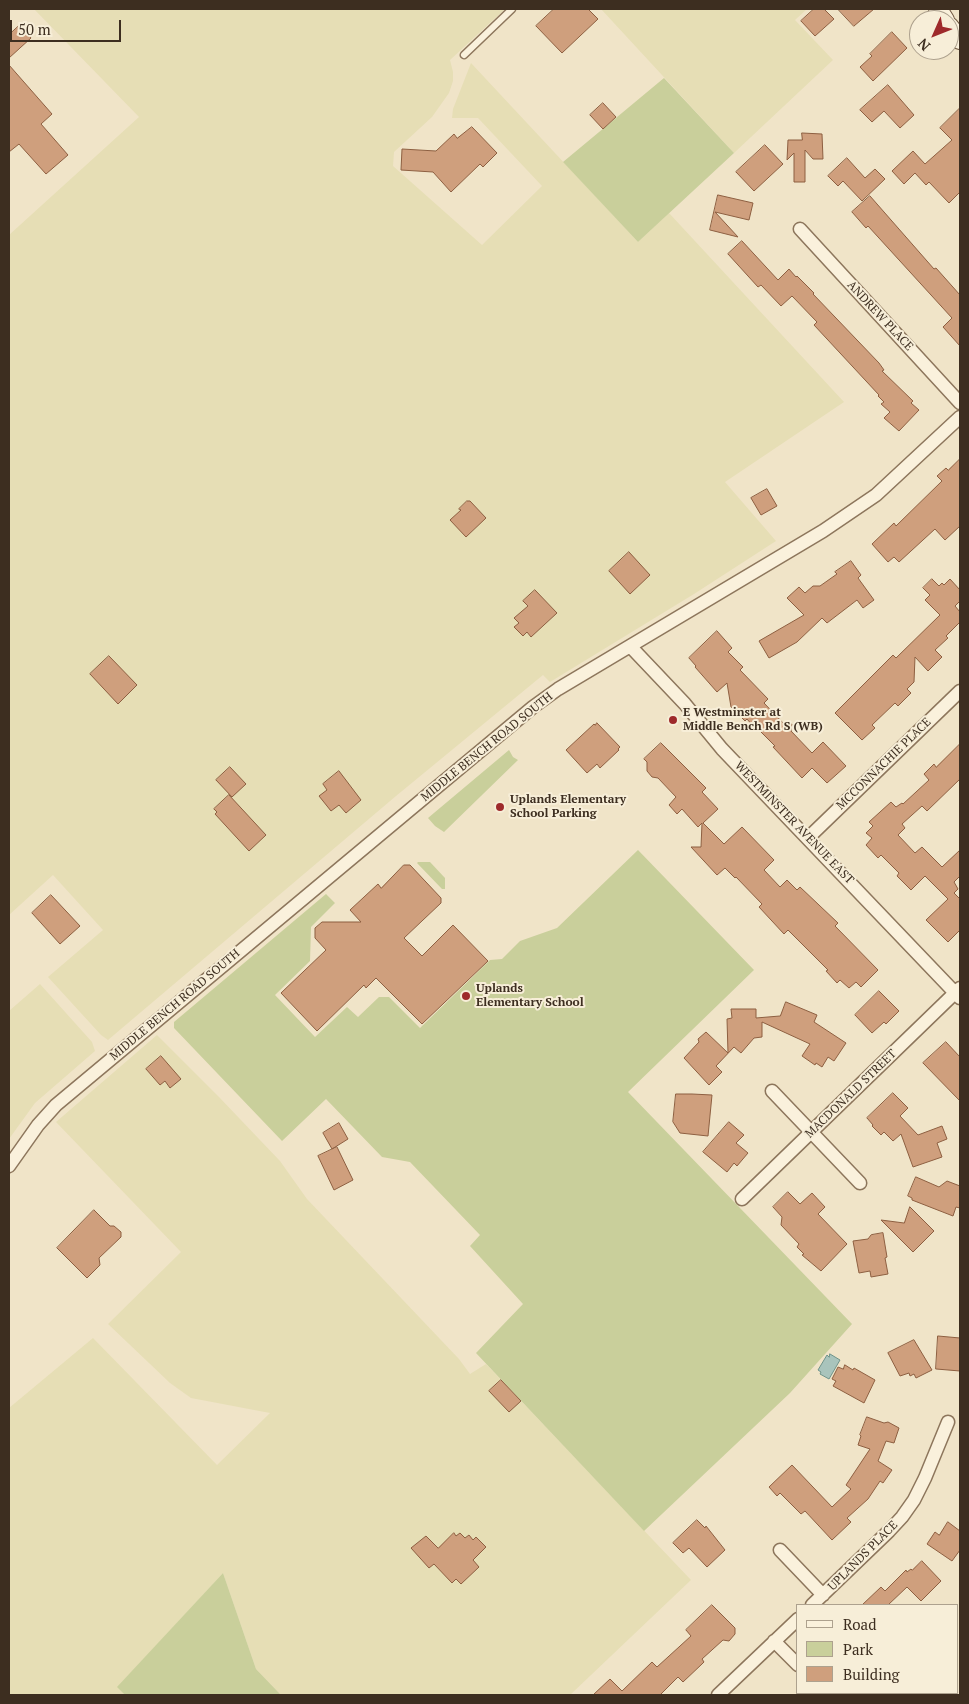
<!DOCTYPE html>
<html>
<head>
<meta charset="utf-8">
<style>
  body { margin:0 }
  #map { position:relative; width:969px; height:1704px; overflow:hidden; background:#f0e4c8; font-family:"PT Serif",serif }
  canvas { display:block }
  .frame { position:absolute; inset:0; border:10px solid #3d2e20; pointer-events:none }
  .legend { position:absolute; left:796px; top:1604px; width:162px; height:90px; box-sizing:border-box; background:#f7eed8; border:1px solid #ada18e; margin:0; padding:6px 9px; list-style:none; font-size:15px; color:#3d2e20 }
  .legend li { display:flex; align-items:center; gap:10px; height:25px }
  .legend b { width:25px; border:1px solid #ada18e }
  .north { position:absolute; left:909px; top:10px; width:50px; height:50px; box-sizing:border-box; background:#f7eed8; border:1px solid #ada18e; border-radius:50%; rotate:226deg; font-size:14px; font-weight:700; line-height:20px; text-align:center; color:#3d2e20 }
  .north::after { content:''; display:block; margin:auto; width:18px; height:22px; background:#9e2a2b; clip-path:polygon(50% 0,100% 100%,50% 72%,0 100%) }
  .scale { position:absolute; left:10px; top:20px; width:111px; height:22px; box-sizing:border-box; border:2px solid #3d2e20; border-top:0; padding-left:6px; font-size:15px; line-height:18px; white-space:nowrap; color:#3d2e20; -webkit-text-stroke:4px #f7eed8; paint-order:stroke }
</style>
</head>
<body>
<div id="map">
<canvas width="969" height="1704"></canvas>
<div class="frame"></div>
<ul class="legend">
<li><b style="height:6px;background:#faf1dc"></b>Road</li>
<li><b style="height:14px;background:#c9cf9b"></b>Park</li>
<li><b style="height:14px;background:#cf9f7d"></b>Building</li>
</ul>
<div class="north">N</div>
<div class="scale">50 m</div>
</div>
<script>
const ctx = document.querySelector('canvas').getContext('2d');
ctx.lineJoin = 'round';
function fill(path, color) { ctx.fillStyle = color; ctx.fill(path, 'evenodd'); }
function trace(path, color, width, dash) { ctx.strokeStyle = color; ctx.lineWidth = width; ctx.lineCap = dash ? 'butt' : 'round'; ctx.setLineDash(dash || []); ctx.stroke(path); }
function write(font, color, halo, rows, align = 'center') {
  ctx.font = font + ' "PT Serif",serif'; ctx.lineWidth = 4; ctx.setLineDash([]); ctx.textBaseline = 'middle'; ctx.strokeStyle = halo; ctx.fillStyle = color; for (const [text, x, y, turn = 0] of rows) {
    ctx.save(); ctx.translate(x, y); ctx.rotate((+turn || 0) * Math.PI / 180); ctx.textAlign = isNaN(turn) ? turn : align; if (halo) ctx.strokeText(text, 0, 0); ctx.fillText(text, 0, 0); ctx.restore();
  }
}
const farmland = new Path2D(`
  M 34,9 L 505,9 L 450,60 L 453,72 L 453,81 L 449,93 L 432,117 L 394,152 L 393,166 L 482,245 L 542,186 L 478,118 L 452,118 L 453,109 L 471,63 L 638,242 L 669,213 L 844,402 L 725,482 L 776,541 L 694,594 L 550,682 L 543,675 L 396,796 L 108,1040 L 101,1035 L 48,977 L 103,930 L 53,875 L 9,915 L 9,235 L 139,117 Z
  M 601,9 L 807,9 L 795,20 L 833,60 L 734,153 Z
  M 40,984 L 92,1042 L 95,1051 L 35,1103 L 9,1139 L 9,1011 Z
  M 157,1035 L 219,1097 L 280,1161 L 307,1199 L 459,1359 L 470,1374 L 486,1364 L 691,1580 L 570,1695 L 281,1695 L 256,1669 L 223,1573 L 118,1687 L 125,1695 L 9,1695 L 9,1408 L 93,1338 L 217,1465 L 270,1413 L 191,1398 L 170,1383 L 108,1324 L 181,1252 L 56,1122 Z`);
const green = new Path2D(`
  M 664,78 L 734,153 L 638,242 L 563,162 Z
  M 509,750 L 513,757 L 518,760 L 444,832 L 435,826 L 428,818 Z
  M 638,850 L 754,970 L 628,1092 L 852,1324 L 790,1393 L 644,1531 L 476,1353 L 523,1304 L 470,1246 L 480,1235 L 410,1162 L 382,1157 L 326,1099 L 282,1141 L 174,1028 L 174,1022 L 326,894 L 335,903 L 311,927 L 310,961 L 275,995 L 315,1037 L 347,1007 L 358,1017 L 379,997 L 389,997 L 420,1028 L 490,960 L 502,959 L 520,941 L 557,928 Z
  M 418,862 L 430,862 L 445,878 L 445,889 L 442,889 L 417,863 Z
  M 223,1573 L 256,1669 L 281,1695 L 125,1695 L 117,1687 Z`);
const water = new Path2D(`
  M 830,1354 L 840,1360 L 829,1379 L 820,1374 L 821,1372 L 818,1370 L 827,1355 L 829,1357 Z`);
const building = new Path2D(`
  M 554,9 L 588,9 L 598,19 L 562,53 L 536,26 Z
  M 814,9 L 824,9 L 834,19 L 815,36 L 801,21 Z
  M 838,9 L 874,9 L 854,26 Z
  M 20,25 L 31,38 L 9,58 L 9,35 Z
  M 892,32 L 907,48 L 873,81 L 860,67 L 872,56 L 870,54 Z
  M 9,65 L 52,114 L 41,124 L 68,155 L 46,174 L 19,144 L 9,152 Z
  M 888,85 L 914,115 L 900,128 L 884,111 L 872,122 L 860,110 Z
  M 603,103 L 616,117 L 603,129 L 590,115 Z
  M 960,108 L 960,192 L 949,203 L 929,182 L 926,185 L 915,173 L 904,184 L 892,171 L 913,151 L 925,164 L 952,140 L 940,128 Z
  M 472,127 L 497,153 L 483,167 L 480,164 L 451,192 L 433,172 L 401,170 L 402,149 L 436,151 L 454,134 L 457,138 Z
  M 802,133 L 822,134 L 823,159 L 813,159 L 805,150 L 805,182 L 794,182 L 794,153 L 787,160 L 788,140 L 802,140 Z
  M 765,145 L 783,164 L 754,191 L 736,172 Z
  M 847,158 L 865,178 L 875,169 L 885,179 L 862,201 L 843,181 L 838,186 L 828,176 Z
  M 718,195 L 753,203 L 749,220 L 715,212 L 738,237 L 710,230 Z
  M 870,196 L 934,269 L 936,268 L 960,295 L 960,346 L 943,327 L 952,318 L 868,226 L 866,228 L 852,212 Z
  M 742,241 L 778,280 L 789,269 L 796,277 L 797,276 L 814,293 L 813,294 L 879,363 L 884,370 L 882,371 L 913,401 L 911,403 L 919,410 L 899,431 L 884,418 L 890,412 L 881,404 L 884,402 L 878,396 L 879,395 L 814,325 L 817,322 L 792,296 L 781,306 L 761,285 L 758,287 L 728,254 Z
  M 960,459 L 960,526 L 945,540 L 935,529 L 899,562 L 894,557 L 888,562 L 872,544 L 894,523 L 896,526 L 942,481 L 937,476 L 946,468 L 948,470 Z
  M 767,489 L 777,506 L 761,515 L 751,498 Z
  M 467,501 L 470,501 L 486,518 L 466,537 L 450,520 L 461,510 L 459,509 Z
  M 629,552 L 650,575 L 630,594 L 609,571 Z
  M 851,561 L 861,575 L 858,578 L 874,600 L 863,608 L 857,600 L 827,623 L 822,618 L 797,642 L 769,658 L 759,641 L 804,615 L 787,598 L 799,587 L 805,593 L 813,586 L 820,586 L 837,574 L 835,572 Z
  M 932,579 L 939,586 L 942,583 L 944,585 L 950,579 L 960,590 L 960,601 L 955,606 L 960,612 L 960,622 L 946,636 L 948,638 L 935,650 L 942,657 L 928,671 L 915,657 L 914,682 L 907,689 L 911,693 L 898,706 L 895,703 L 872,725 L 875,728 L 862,740 L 835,713 L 893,655 L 896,658 L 940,615 L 925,600 L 930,595 L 923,588 Z
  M 535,590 L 557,613 L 531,637 L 527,632 L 523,636 L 514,627 L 519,623 L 514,618 L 528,606 L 523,601 Z
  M 717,631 L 732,648 L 728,652 L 743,667 L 740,670 L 768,699 L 764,703 L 785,725 L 792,724 L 791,731 L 812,753 L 823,742 L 846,766 L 827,783 L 812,768 L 802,778 L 773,747 L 775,746 L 754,725 L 753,726 L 747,719 L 745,721 L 731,707 L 727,683 L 717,692 L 695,667 L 696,666 L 689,658 Z
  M 109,656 L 137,685 L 118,704 L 90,674 Z
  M 597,723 L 620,747 L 618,749 L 619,750 L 600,768 L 597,764 L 587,773 L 566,750 L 594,724 L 595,725 Z
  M 661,743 L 706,788 L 702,792 L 718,809 L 703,823 L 724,844 L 742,827 L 774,860 L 764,870 L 780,887 L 787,880 L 797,890 L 800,887 L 838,923 L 835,926 L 878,970 L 861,987 L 856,982 L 849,988 L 840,980 L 837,983 L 826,971 L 828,970 L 788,930 L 784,934 L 759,907 L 762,904 L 736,877 L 735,878 L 725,868 L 717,875 L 691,847 L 701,847 L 702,823 L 698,827 L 682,809 L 677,814 L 669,805 L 676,797 L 658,778 L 652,777 L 647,771 L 647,762 L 644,759 Z
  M 960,744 L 960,779 L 927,811 L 922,806 L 902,824 L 905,828 L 898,835 L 915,853 L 922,847 L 942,867 L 960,850 L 960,876 L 954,882 L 958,889 L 954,893 L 960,899 L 960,930 L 948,942 L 926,920 L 948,899 L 925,876 L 911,890 L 897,876 L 899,873 L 881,855 L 878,858 L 866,845 L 872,838 L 866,833 L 873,826 L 869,822 L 891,802 L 896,807 L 902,803 L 903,804 L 929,780 L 924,774 L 934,764 L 936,767 Z
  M 230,767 L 246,784 L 232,797 L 216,780 Z
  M 339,771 L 361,800 L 346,813 L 339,805 L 331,811 L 319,796 L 327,790 L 323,784 Z
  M 229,795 L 266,835 L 249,851 L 215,814 L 217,812 L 214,809 Z
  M 404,865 L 410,865 L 441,898 L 441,903 L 404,938 L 422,956 L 453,925 L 488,961 L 422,1024 L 376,978 L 366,988 L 364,985 L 317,1031 L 281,993 L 326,950 L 315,938 L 315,928 L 322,922 L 361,922 L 350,910 L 378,884 L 381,888 Z
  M 51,895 L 80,926 L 60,944 L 32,913 Z
  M 879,991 L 899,1011 L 886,1024 L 884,1022 L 872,1033 L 855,1015 Z
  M 786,1002 L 817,1015 L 814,1022 L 846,1043 L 834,1061 L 828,1057 L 822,1067 L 816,1063 L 815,1065 L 802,1056 L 810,1044 L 762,1022 L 762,1037 L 754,1038 L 741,1053 L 734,1047 L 716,1066 L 722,1072 L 709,1085 L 684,1058 L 699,1042 L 698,1039 L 706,1032 L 728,1053 L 727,1019 L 732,1018 L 731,1009 L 756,1009 L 756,1018 L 780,1016 Z
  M 946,1042 L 960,1057 L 960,1101 L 923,1063 Z
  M 161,1056 L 181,1079 L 170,1088 L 165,1081 L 160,1085 L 146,1069 Z
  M 893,1093 L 908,1108 L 900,1116 L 918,1135 L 942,1126 L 947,1139 L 937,1143 L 942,1157 L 913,1167 L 901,1134 L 893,1141 L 884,1132 L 881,1135 L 872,1126 L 873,1125 L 867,1118 Z
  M 676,1094 L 692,1094 L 712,1095 L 708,1136 L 680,1133 L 673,1122 Z
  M 729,1122 L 744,1135 L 736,1143 L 748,1153 L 737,1166 L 734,1163 L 727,1172 L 703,1152 Z
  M 339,1123 L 348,1139 L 332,1149 L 323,1133 Z
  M 337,1147 L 353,1180 L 334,1190 L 318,1156 Z
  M 916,1177 L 939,1187 L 947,1181 L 960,1186 L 960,1208 L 956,1207 L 953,1216 L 912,1200 L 912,1198 L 908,1196 Z
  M 788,1192 L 800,1204 L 812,1193 L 825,1207 L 818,1214 L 847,1244 L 821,1271 L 802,1255 L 804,1254 L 797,1247 L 799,1244 L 781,1225 L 782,1217 L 773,1207 Z
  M 910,1207 L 934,1231 L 913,1252 L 881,1220 L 904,1223 Z
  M 94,1210 L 110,1226 L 114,1226 L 121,1232 L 121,1237 L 99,1258 L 100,1265 L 87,1278 L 57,1248 Z
  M 883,1233 L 887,1257 L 885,1258 L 888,1274 L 871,1277 L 870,1271 L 859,1273 L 853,1241 L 868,1239 L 871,1235 Z
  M 938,1336 L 960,1338 L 960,1371 L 936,1369 Z
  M 914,1340 L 932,1370 L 916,1378 L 914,1374 L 910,1376 L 909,1373 L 900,1376 L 888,1353 Z
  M 845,1365 L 853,1370 L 854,1368 L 875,1380 L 864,1403 L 833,1386 L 836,1381 L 832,1379 L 838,1367 L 843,1369 Z
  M 501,1380 L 521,1401 L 509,1412 L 489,1391 Z
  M 867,1417 L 884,1423 L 888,1422 L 899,1428 L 894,1443 L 886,1441 L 878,1461 L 892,1470 L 883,1483 L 880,1481 L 868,1499 L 847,1518 L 851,1522 L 832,1540 L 805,1511 L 801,1514 L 780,1493 L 777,1496 L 769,1487 L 792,1465 L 832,1507 L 851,1489 L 846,1485 L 870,1449 L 858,1445 L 861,1436 L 860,1435 Z
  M 697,1520 L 705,1528 L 706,1526 L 725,1550 L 707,1567 L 689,1548 L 683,1553 L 673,1543 Z
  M 948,1522 L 960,1531 L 960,1550 L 952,1561 L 927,1544 L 935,1532 L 939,1535 Z
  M 454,1533 L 456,1536 L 460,1533 L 465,1538 L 469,1535 L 473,1540 L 476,1537 L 486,1547 L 473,1560 L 479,1567 L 461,1584 L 456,1579 L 452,1583 L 434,1564 L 429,1568 L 411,1548 L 426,1536 L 438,1548 Z
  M 922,1561 L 941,1581 L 921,1601 L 907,1587 L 888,1605 L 862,1605 L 881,1587 L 885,1591 L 906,1570 L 907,1572 L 911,1569 L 912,1570 Z
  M 712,1605 L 735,1628 L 735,1634 L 729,1641 L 723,1640 L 702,1659 L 704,1662 L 702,1664 L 683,1682 L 678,1677 L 660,1695 L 593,1695 L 610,1679 L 622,1691 L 652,1662 L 657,1667 L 691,1636 L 686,1630 Z`);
const lane = new Path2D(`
  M 464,55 L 512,9`);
const street = new Path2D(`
  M 800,229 L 960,403
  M 630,646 L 685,704 L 722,749 L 960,998
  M 808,838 L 960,691
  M 772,1091 L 860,1183
  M 9,1166 L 38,1125 L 56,1105 L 533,707 L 558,689 L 823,531 L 876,495 L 960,417
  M 742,1199 L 960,988
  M 780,1550 L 823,1595
  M 812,1605 L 889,1531 L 902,1517 L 914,1500 L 925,1478 L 948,1422
  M 774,1641 L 798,1665
  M 824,1693 L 827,1695
  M 718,1695 L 798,1619`);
const secondary = new Path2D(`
  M 938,9 L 945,20
  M 949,26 L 960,40`);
const markers = [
  [673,720,5,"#9e2a2b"],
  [500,807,5,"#9e2a2b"],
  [466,996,5,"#9e2a2b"]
];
const streetNames = [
  ["ANDREW PLACE",880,316,47],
  ["MIDDLE BENCH ROAD SOUTH",487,747,-39],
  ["MCCONNACHIE PLACE",884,764,-44],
  ["WESTMINSTER AVENUE EAST",794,823,46],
  ["MIDDLE BENCH ROAD SOUTH",175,1005,-40],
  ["MACDONALD STREET",851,1094,-44],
  ["UPLANDS PLACE",863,1556,-45]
];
const poiNames = [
  ["E Westminster at",683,713],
  ["Middle Bench Rd S (WB)",683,727],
  ["Uplands Elementary",510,800],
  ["School Parking",510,814],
  ["Uplands",476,989],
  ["Elementary School",476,1003]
];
fill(farmland, '#e6deb5');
fill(green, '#c9cf9b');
fill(water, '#a9c4bc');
trace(water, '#6f938a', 1);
fill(building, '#cf9f7d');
trace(building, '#8d5f41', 1);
trace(lane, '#8d765c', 9);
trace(street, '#8d765c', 15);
trace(secondary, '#6f573f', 20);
trace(lane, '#faf1dc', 6);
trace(street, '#faf1dc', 12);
trace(secondary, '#faf1dc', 18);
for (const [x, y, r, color] of markers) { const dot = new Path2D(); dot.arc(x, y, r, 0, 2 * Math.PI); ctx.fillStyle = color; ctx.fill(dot); trace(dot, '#f7eed8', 2); }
write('12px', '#3d2e20', '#f7eed8', streetNames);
write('bold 12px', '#3d2e20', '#f7eed8', poiNames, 'left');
</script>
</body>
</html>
